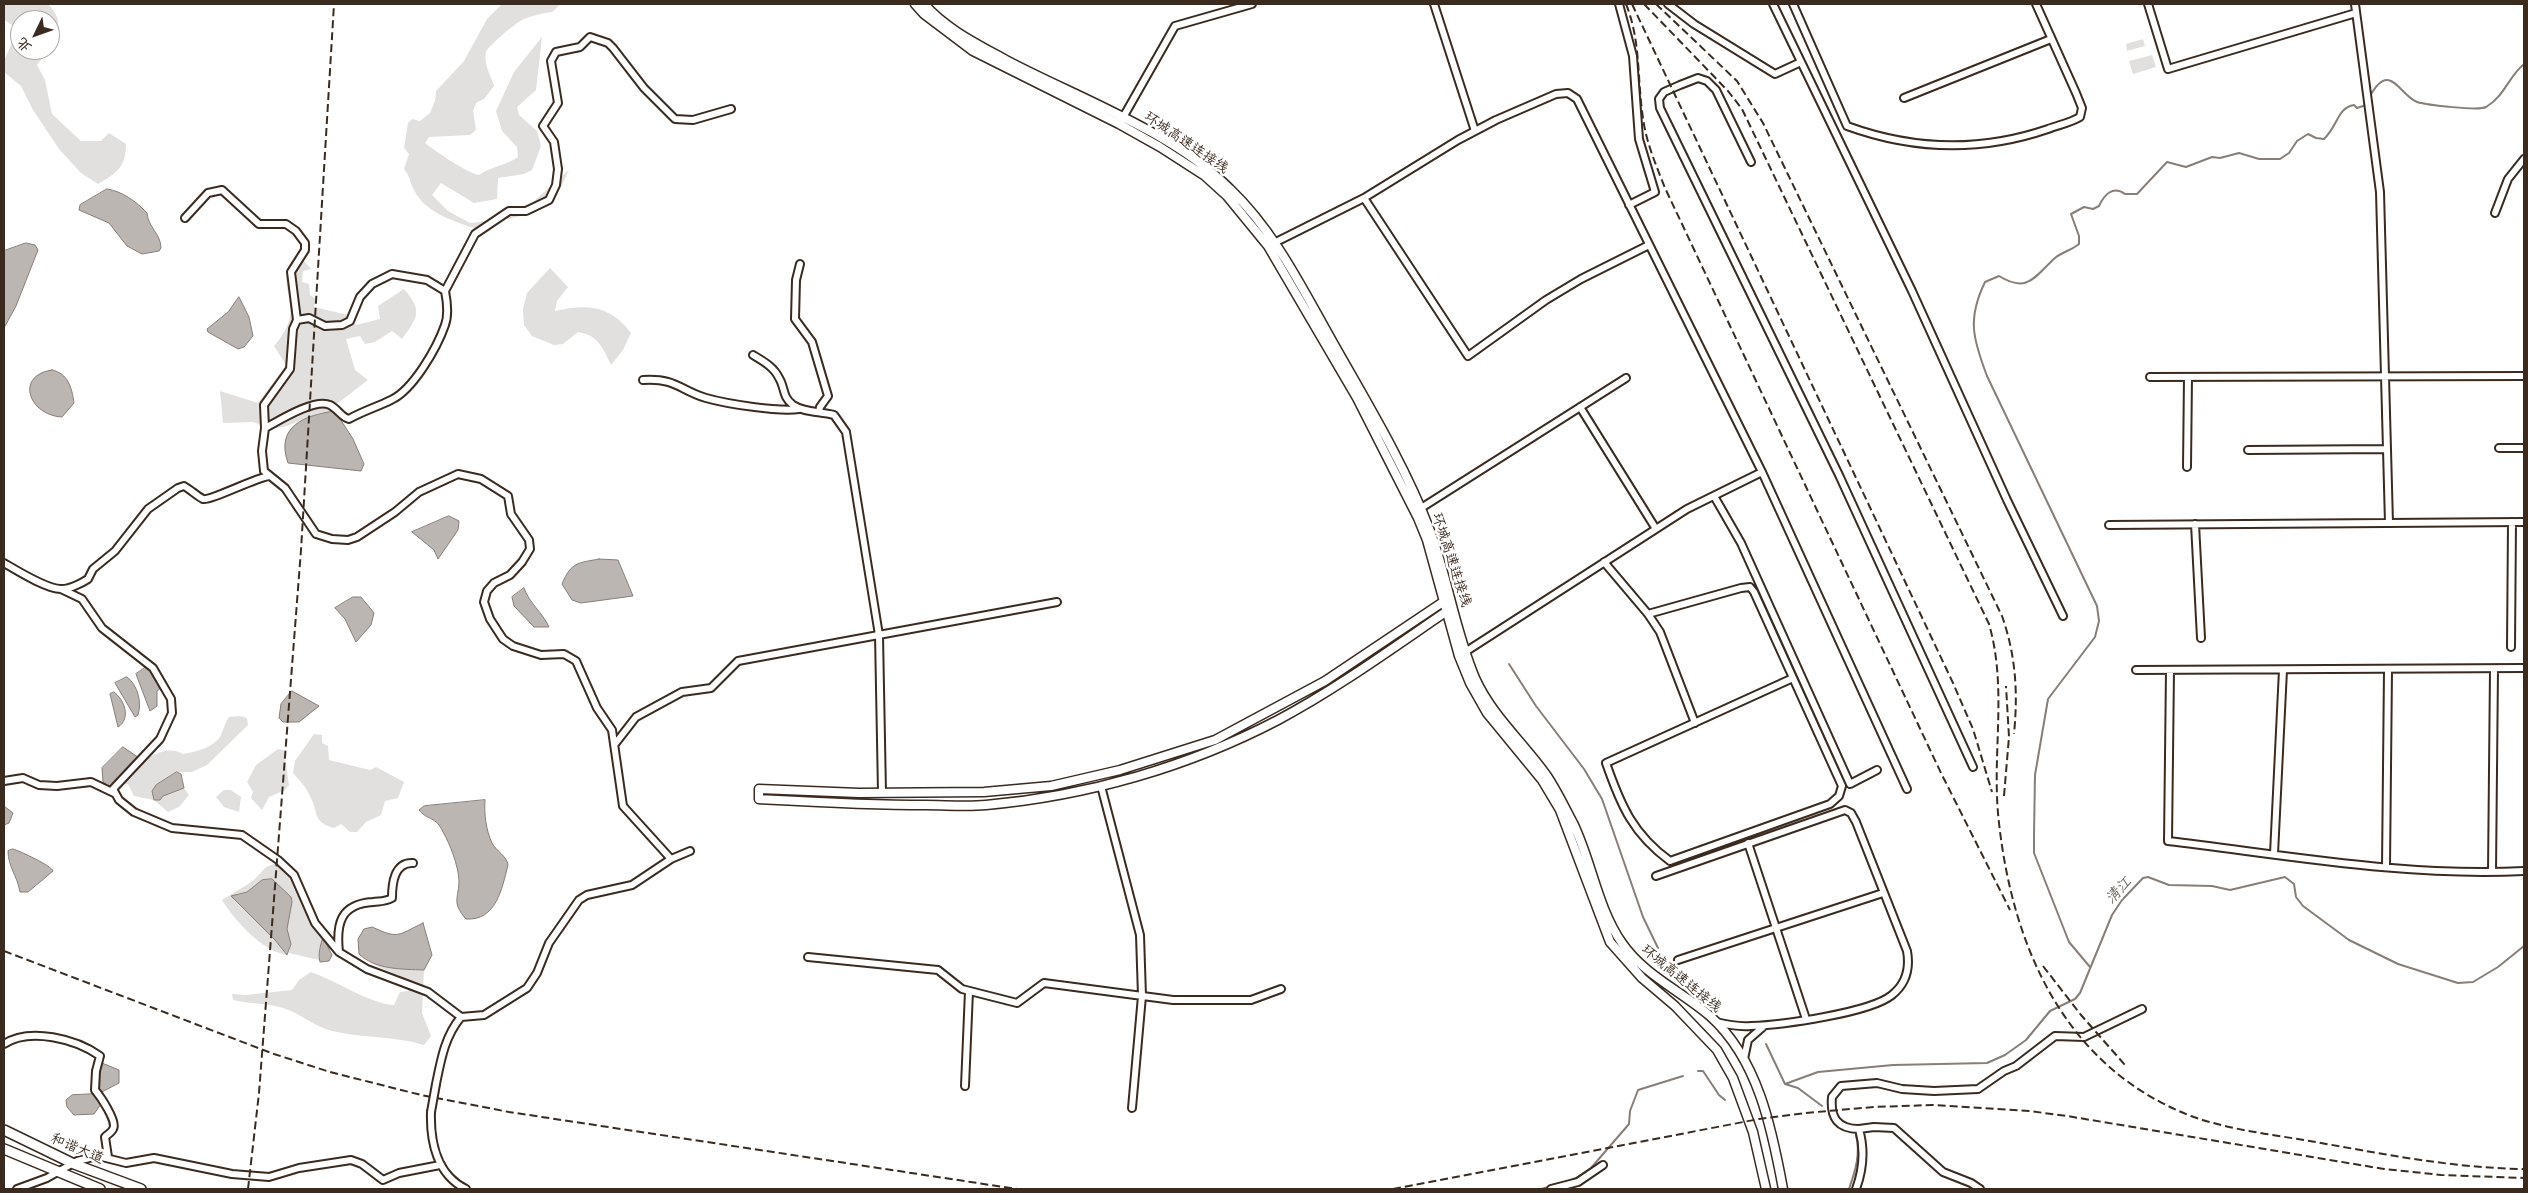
<!DOCTYPE html>
<html>
<head>
<meta charset="utf-8">
<style>
  body { margin:0 }
  #map { position:relative; width:2528px; height:1193px; overflow:hidden; background:#fff; font-family:Sriracha,"LXGW WenKai TC",sans-serif }
  canvas { display:block }
  .frame { position:absolute; inset:0; border:5px solid #3b2a1e; pointer-events:none }
  .north { position:absolute; left:10px; top:10px; width:50px; height:50px; box-sizing:border-box; background:#fff; border:1px solid #b1aaa5; border-radius:50%; rotate:228deg; font-size:14px; font-weight:700; line-height:20px; text-align:center; color:#3b2a1e }
  .north::after { content:''; display:block; margin:auto; width:18px; height:22px; background:#3b2a1e; clip-path:polygon(50% 0,100% 100%,50% 72%,0 100%) }
</style>
</head>
<body>
<div id="map">
<canvas width="2528" height="1193"></canvas>
<div class="frame"></div>
<div class="north">北</div>
</div>
<script>
const ctx = document.querySelector('canvas').getContext('2d');
ctx.lineJoin = 'round';
function fill(path, color) { ctx.fillStyle = color; ctx.fill(path, 'evenodd'); }
function trace(path, color, width, dash) { ctx.strokeStyle = color; ctx.lineWidth = width; ctx.lineCap = dash ? 'butt' : 'round'; ctx.setLineDash(dash || []); ctx.stroke(path); }
function write(font, color, halo, rows, align = 'center') {
  ctx.font = font + ' Sriracha,"LXGW WenKai TC",sans-serif'; ctx.lineWidth = 5; ctx.setLineDash([]); ctx.textBaseline = 'middle'; ctx.strokeStyle = halo; ctx.fillStyle = color; for (const [text, x, y, turn = 0] of rows) {
    ctx.save(); ctx.translate(x, y); ctx.rotate((+turn || 0) * Math.PI / 180); ctx.textAlign = isNaN(turn) ? turn : align; if (halo) ctx.strokeText(text, 0, 0); ctx.fillText(text, 0, 0); ctx.restore();
  }
}
const green = new Path2D(`
  M 4,4 L 48,4 C 64,21 58,28 50,48 L 50,20 L 20,20 L 20,50 L 48,50 L 37,65 L 45,80 L 52,114 L 81,141 L 101,141 L 109,133 L 126,144 C 126,167 117,173 98,184 L 81,173 L 59,149 L 33,110 L 21,86 L 4,72 L 4,61 L 18,29 L 4,20 Z
  M 502,4 L 561,4 L 552,12 C 543,13 530,16 522,20 C 516,23 488,46 486,52 C 483,62 491,77 494,86 L 484,99 L 476,103 L 473,111 L 476,130 L 470,135 L 429,137 L 425,143 C 435,151 467,173 479,175 C 492,166 505,166 518,157 L 517,147 L 502,131 L 496,111 L 514,72 L 542,37 L 536,90 L 517,107 L 519,115 L 537,131 L 541,146 L 532,170 L 524,174 L 498,178 L 497,199 L 474,203 L 441,183 L 432,195 L 448,211 L 470,223 L 490,221 L 507,209 L 521,207 L 534,201 L 569,170 L 554,202 L 530,214 L 503,220 L 483,231 C 460,223 426,215 414,190 C 409,181 411,178 404,169 L 409,154 L 404,148 L 408,123 L 412,119 L 420,121 L 430,113 L 435,101 L 436,91 L 464,61 L 487,19 Z
  M 2143,39 L 2145,46 L 2127,51 L 2126,44 Z
  M 2152,55 L 2156,67 L 2133,74 L 2129,61 Z
  M 291,262 L 305,262 L 311,269 L 303,271 L 302,282 L 309,284 L 310,295 L 316,299 L 314,307 L 348,315 L 356,325 L 380,319 L 378,306 L 404,289 C 423,311 418,317 402,339 L 392,331 L 375,342 L 365,344 L 360,336 L 346,339 L 355,370 L 368,380 L 338,403 L 335,411 L 318,413 L 287,426 L 272,429 L 253,422 L 223,423 L 220,391 L 258,403 L 286,365 L 274,346 C 309,307 275,292 291,262 Z
  M 550,268 L 568,287 L 557,301 L 555,311 C 586,304 610,305 631,333 L 623,350 L 611,365 C 603,348 598,335 578,332 L 563,344 L 554,345 L 532,336 L 524,325 L 523,309 L 527,293 Z
  M 240,716 L 247,718 L 248,725 L 207,765 L 192,772 L 177,772 L 156,785 L 152,791 L 163,796 L 184,788 L 189,795 L 179,807 L 168,812 L 154,800 L 134,796 L 128,784 L 116,785 C 130,771 161,740 183,754 C 196,752 215,747 221,735 C 224,728 225,723 229,717 Z
  M 314,734 L 322,735 L 322,743 L 328,746 L 329,760 L 370,770 L 376,767 L 404,782 L 398,798 L 385,801 L 381,815 L 366,822 L 357,832 L 350,832 L 341,824 L 334,828 C 312,822 319,813 310,796 C 307,788 299,780 293,773 L 295,761 Z
  M 278,749 L 284,750 L 289,785 L 285,790 L 269,797 L 262,810 L 251,798 L 253,792 L 247,782 L 256,765 Z
  M 224,790 L 231,790 L 241,797 L 239,812 L 224,807 L 216,797 Z
  M 276,863 L 292,877 L 302,903 L 323,937 L 319,949 L 319,960 L 289,953 L 291,944 L 287,929 L 292,902 L 262,880 L 247,892 L 236,894 L 234,900 L 275,940 L 287,955 C 262,951 235,921 222,900 L 253,881 L 266,867 Z
  M 368,962 L 394,968 L 424,970 L 422,1013 L 431,1036 L 424,1045 C 395,1036 362,1038 332,1031 C 315,1027 300,1013 283,1008 C 269,1003 249,1004 233,1000 L 232,994 L 246,995 L 292,990 L 299,980 L 311,972 C 337,981 368,1003 394,1005 L 400,992 L 408,991 L 412,982 Z`);
const water = new Path2D(`
  M 107,189 C 122,191 137,202 147,213 C 148,227 161,234 161,248 L 159,251 L 142,254 L 127,246 L 109,223 L 79,210 L 80,205 Z
  M 26,243 L 35,245 L 38,250 L 16,306 L 4,328 L 4,251 Z
  M 239,297 L 249,317 L 253,336 L 244,347 L 238,349 L 208,332 L 207,329 L 228,312 Z
  M 52,370 C 68,373 72,388 74,403 L 62,417 C 28,415 15,375 52,370 Z
  M 335,411 L 353,439 L 364,464 L 361,471 L 288,463 C 275,426 305,415 335,411 Z
  M 449,516 L 459,521 L 458,530 L 438,559 L 434,550 L 412,532 Z
  M 599,559 L 618,560 L 633,596 L 581,603 L 572,600 L 562,584 C 571,562 578,563 599,559 Z
  M 524,588 C 529,603 543,613 549,627 L 534,627 L 514,606 L 512,597 Z
  M 353,597 L 361,597 L 374,613 L 371,625 L 356,642 L 345,619 L 335,608 Z
  M 146,667 L 150,669 L 162,687 L 157,691 L 157,706 L 150,711 L 136,674 Z
  M 127,677 C 138,685 142,703 138,715 L 135,717 L 115,683 Z
  M 292,691 L 319,706 L 299,722 L 283,722 L 279,718 L 281,704 Z
  M 114,692 C 125,700 131,719 118,727 L 110,694 Z
  M 123,747 L 139,758 L 111,788 L 103,782 L 102,768 Z
  M 177,772 L 181,774 L 184,788 L 163,796 L 160,800 L 154,800 L 152,791 L 156,785 Z
  M 485,800 C 484,814 486,830 492,843 C 496,851 507,856 508,865 C 502,889 496,921 466,919 C 451,902 459,898 459,880 C 458,865 450,844 443,832 C 436,816 428,821 419,810 L 424,806 Z
  M 4,806 L 13,813 L 9,823 L 4,825 Z
  M 13,849 C 20,851 52,866 53,871 L 28,892 L 20,892 C 17,875 8,867 8,851 Z
  M 272,879 L 291,897 L 292,902 L 287,929 L 291,944 L 287,955 L 275,940 L 231,896 L 247,892 L 262,880 Z
  M 423,923 L 432,955 L 424,970 C 402,969 376,970 359,954 L 358,939 L 364,929 L 372,927 C 399,939 396,936 423,923 Z
  M 323,937 L 332,955 L 329,961 L 320,962 C 318,954 320,946 323,937 Z
  M 102,1063 L 119,1070 L 119,1083 L 100,1093 L 97,1089 L 98,1072 Z
  M 92,1094 L 98,1097 L 101,1104 L 94,1114 L 74,1115 L 67,1107 L 66,1100 L 72,1095 Z`);
const stream = new Path2D(`
  M 2370,96 C 2390,60 2399,95 2417,102 C 2427,105 2478,111 2486,107 C 2504,97 2509,76 2524,64
  M 1509,664 L 1536,706 L 1584,769 L 1602,799 L 1643,917 L 1658,948
  M 2090,967 L 2069,942 L 2034,853 L 2034,835 L 2035,775 L 2048,699 L 2095,637 L 2099,621 L 2097,606 L 1987,376 C 1973,339 1967,319 1985,282 L 1999,276 C 2028,294 2035,276 2055,258 C 2062,252 2072,250 2079,244 L 2079,236 L 2071,214 L 2084,207 L 2093,209 L 2099,206 C 2104,195 2113,185 2125,194 L 2137,194 L 2167,162 L 2186,167 L 2212,157 L 2220,158 L 2239,153 L 2259,159 L 2280,159 L 2289,153 L 2297,141 L 2308,134 L 2316,138 L 2324,139 C 2338,126 2337,108 2354,105 L 2357,108 L 2366,105
  M 1766,1044 L 1785,1084 L 1798,1088 L 1822,1106
  M 1698,1071 L 1703,1071 L 1719,1095 L 1725,1100
  M 1785,1084 L 1818,1072 L 1893,1065 L 1987,1063 L 2005,1055 L 2026,1040 L 2050,1011 L 2075,999 L 2080,993 L 2112,915 L 2122,900 L 2143,878 L 2148,877 L 2169,885 L 2212,886 L 2230,890 L 2285,877 L 2294,884 L 2296,897 L 2303,906 L 2349,940 L 2398,964 L 2458,983 L 2473,982 L 2498,967 L 2524,946
  M 1566,1182 L 1576,1178 L 1591,1168 L 1629,1124 L 1630,1111 L 1638,1090 L 1683,1076
  M 1541,1189 L 1549,1187
  M 1849,1189 C 1855,1172 1861,1154 1856,1135`);
const minor = new Path2D(`
  M 1434,4 L 1475,131
  M 1619,4 L 1633,56 L 1639,139 L 1655,192 L 1629,205
  M 1668,4 L 1694,24 L 1775,74 L 1801,62
  M 1773,4 L 1912,291 L 2007,500 L 2063,616
  M 1793,4 L 1847,126 C 1913,150 1981,152 2048,129 C 2058,125 2070,123 2080,117 L 2082,108 L 2076,93 L 2036,4
  M 2148,4 L 2168,69 L 2356,13
  M 2355,4 L 2380,192 L 2389,523
  M 1904,98 L 2051,39
  M 1121,121 L 1175,26 L 1252,4
  M 1751,162 L 1716,90 L 1707,81 L 1698,78 L 1680,85 L 1664,92 L 1659,99 L 1660,108 L 1839,475 L 1973,767
  M 1364,198 L 1468,356 L 1546,300 L 1581,279 L 1649,245
  M 2495,213 L 2508,179 L 2524,159
  M 185,218 L 208,193 L 222,190 L 259,224 L 286,224 L 296,231 L 305,243 L 305,250 L 291,272 L 297,320
  M 1272,244 L 1364,198 L 1458,140 L 1496,120 L 1556,94 L 1568,93 L 1577,99 L 1762,472 L 1907,789
  M 800,264 L 796,280 L 795,319 L 812,342 L 828,396 L 820,407 L 819,412
  M 445,291 L 475,234 L 509,211 L 526,211 L 549,200 L 556,185 L 558,169 L 554,142 L 543,126 L 558,103 L 551,61 L 556,52 L 580,47 L 590,37 L 608,43 L 613,48 L 644,88 L 675,119 L 693,120 L 731,109
  M 753,355 C 763,361 774,367 779,378 C 785,387 782,397 793,405 C 805,413 820,411 834,415 L 846,432 L 879,635 L 882,793
  M 2150,377 L 2524,376
  M 643,380 C 677,378 679,390 706,398 C 727,404 779,412 799,409
  M 1580,407 L 1656,529
  M 265,428 C 280,420 315,398 330,405 C 338,409 342,418 349,419 C 363,411 377,407 391,400 C 413,390 437,348 445,325 C 449,314 447,301 445,291 L 427,280 L 392,274 L 372,284 L 360,297 L 350,321 L 342,325 L 325,326 L 309,318 L 297,320 L 293,329 L 290,369 L 264,405 L 265,428 L 262,451 L 264,471 L 285,488 L 316,534 L 332,539 L 348,540 L 357,537 L 395,512 L 419,492 L 458,474 L 481,479 L 508,496 L 511,514 L 529,540 L 530,549 L 522,562 L 510,575 L 494,583 L 487,591 L 484,602 L 490,619 L 503,639 L 513,646 L 541,655 L 564,654 L 576,661 L 597,708 L 612,730 L 623,806 L 671,859
  M 2499,448 L 2524,448
  M 2248,450 L 2387,449
  M 2187,467 L 2188,377
  M 1714,496 L 1741,543 L 1850,784 L 1877,770
  M 1418,510 L 1626,378
  M 2195,524 L 2201,638
  M 2109,525 L 2524,522
  M 1604,562 L 1648,614 L 1741,588 L 1750,587 L 1754,592 L 1842,786 L 1839,796 L 1830,804 L 1670,861 C 1633,834 1621,806 1606,763 L 1793,678
  M 4,563 C 16,570 48,590 62,589 C 70,589 82,583 88,579 L 93,569 L 115,551 L 148,509 L 178,488 L 184,486 C 191,490 197,496 203,499 C 210,501 255,478 269,476
  M 61,589 L 82,599 L 102,628 L 153,668 L 171,699 L 172,713 L 160,739 L 113,789 L 119,800 L 134,812 L 172,828 L 242,835 L 278,860 L 294,875 L 315,923 L 339,952 L 367,969 L 428,992 L 461,1017
  M 1648,614 L 1660,632 L 1695,723
  M 2511,647 L 2512,522
  M 1462,654 L 1687,509 L 1762,472
  M 2136,670 L 2524,668
  M 2170,670 L 2168,841 C 2286,855 2405,877 2524,871
  M 615,744 L 636,717 L 682,692 L 711,688 L 738,661 L 1057,602
  M 4,781 L 23,778 L 39,785 L 57,786 L 91,782 L 114,793
  M 1101,786 L 1140,935 L 1142,996 L 1132,1108
  M 1748,843 L 1806,1019
  M 2274,854 L 2283,670
  M 2386,867 L 2388,670
  M 2492,872 L 2494,669
  M 1656,876 L 1845,810 L 1851,813 L 1856,822 L 1907,951 C 1910,968 1907,983 1892,995 C 1870,1013 1781,1025 1751,1026 C 1739,1027 1728,1025 1716,1022
  M 339,952 C 336,924 340,904 373,902 C 380,901 385,902 392,898 C 392,884 394,862 413,863
  M 808,957 L 938,970 L 962,989 L 1017,1003 L 1044,983 L 1173,1000 L 1251,1000 L 1281,989
  M 1678,960 L 1883,893
  M 4,1044 C 30,1027 76,1039 100,1056 L 96,1071 L 95,1090 C 100,1096 118,1122 113,1129 C 112,1132 107,1135 105,1137 L 108,1157
  M 1744,1059 L 1748,1040 L 1764,1026
  M 436,1084 C 441,1059 445,1036 461,1017 L 484,1015 L 527,988 L 537,973 L 549,943 L 579,900 L 587,895 L 632,885 L 671,859 L 690,851
  M 965,1086 L 969,991
  M 431,1112 C 430,1142 437,1175 466,1189
  M 1859,1129 L 1874,1127 L 1894,1128 L 1943,1172 L 1971,1183 L 1980,1189
  M 17,1189 L 47,1178 L 77,1161 L 98,1156 L 126,1163 L 154,1158 L 232,1174 L 269,1177 L 299,1168 L 351,1160 L 362,1164 L 383,1180 L 399,1173 L 440,1165
  M 1551,1189 L 1578,1182 L 1603,1165
  M 1856,1189 C 1863,1170 1865,1150 1859,1129 C 1838,1129 1830,1118 1832,1097 L 1841,1086 L 1877,1083 L 1902,1089 L 1934,1091 L 1978,1089 L 2004,1071 L 2016,1066 L 2055,1036 L 2084,1037 L 2142,1009`);
const major = new Path2D(`
  M 915,4 L 924,14 L 973,51 L 1119,124 L 1160,147 L 1205,176 L 1227,196 L 1268,246 L 1357,398 L 1418,518 L 1427,540 L 1459,656 L 1470,683 L 1487,713 L 1542,780 L 1560,810 L 1610,942 L 1642,978 L 1675,1006 L 1717,1050 L 1733,1078 L 1753,1132 L 1766,1189
  M 924,4 C 946,29 977,44 1006,60 C 1078,98 1172,131 1230,189 C 1275,232 1302,288 1332,341 C 1367,403 1405,465 1430,531 C 1448,579 1455,631 1475,678 C 1492,716 1524,743 1547,776 C 1557,791 1565,808 1573,823 C 1592,862 1597,907 1622,943 C 1644,975 1681,991 1710,1016 C 1758,1059 1772,1129 1783,1189
  M 1446,600 L 1325,681 L 1215,740 L 1120,770 L 1051,786 L 984,792 L 859,793 L 759,789 L 759,799 C 815,802 870,805 925,805 C 945,805 966,807 986,805 C 1087,796 1188,767 1278,720 C 1338,688 1394,647 1450,609`);
const highway = new Path2D(`
  M 4,1130 L 74,1164 L 141,1189
  M 4,1149 L 100,1189`);
const rail = new Path2D(`
  M 1626,4 C 1641,41 1637,79 1643,118 C 1646,142 1656,165 1665,188 L 1941,773 L 2010,910
  M 1632,4 L 1953,683 L 1973,729 L 1992,792
  M 1644,4 L 1728,91 L 1742,109 L 1989,624 C 2008,690 1991,756 1999,823 C 2013,949 2066,1068 2191,1116 C 2232,1131 2278,1135 2321,1143 C 2389,1155 2454,1168 2524,1169
  M 1656,4 L 1737,81 L 1763,123 L 2002,616 C 2016,656 2018,693 2014,734
  M 2004,796 L 2009,737 L 2006,686
  M 4,951 L 274,1054 L 330,1072 L 421,1095 L 509,1112 L 1017,1189
  M 2043,966 L 2081,1015 L 2125,1065
  M 248,1189 L 259,1093 L 301,550 L 334,4
  M 1393,1189 L 1759,1119 L 1805,1113 L 1874,1107 L 1932,1105 L 2029,1111 L 2067,1116 L 2384,1169 L 2441,1175 L 2524,1178`);
const minorBridge = new Path2D(`
  M 431,1112 L 436,1084`);
const streetNames = [
  ["环城高速连接线",1186,143,34],
  ["环城高速连接线",1451,560,72],
  ["环城高速连接线",1681,979,39],
  ["和谐大道",77,1149,23]
];
const waterNames = [
  ["清江",2119,891,-47]
];
fill(green, '#e2e0de');
fill(water, '#bcb6b3');
trace(water, '#887e77', 1);
trace(stream, '#887e77', 2);
trace(minor, '#3b2a1e', 10);
trace(major, '#3b2a1e', 11);
trace(highway, '#3b2a1e', 12);
trace(minor, '#fff', 6);
trace(major, '#fff', 8);
trace(highway, '#fff', 9);
trace(rail, '#3b2a1e', 2, [8, 4]);
trace(minorBridge, '#3b2a1e', 10, []);
trace(minorBridge, '#fff', 6);
write('14px', '#3b2a1e', '#fff', streetNames);
write('italic 15px', '#685b52', '#fff', waterNames);
</script>
</body>
</html>
